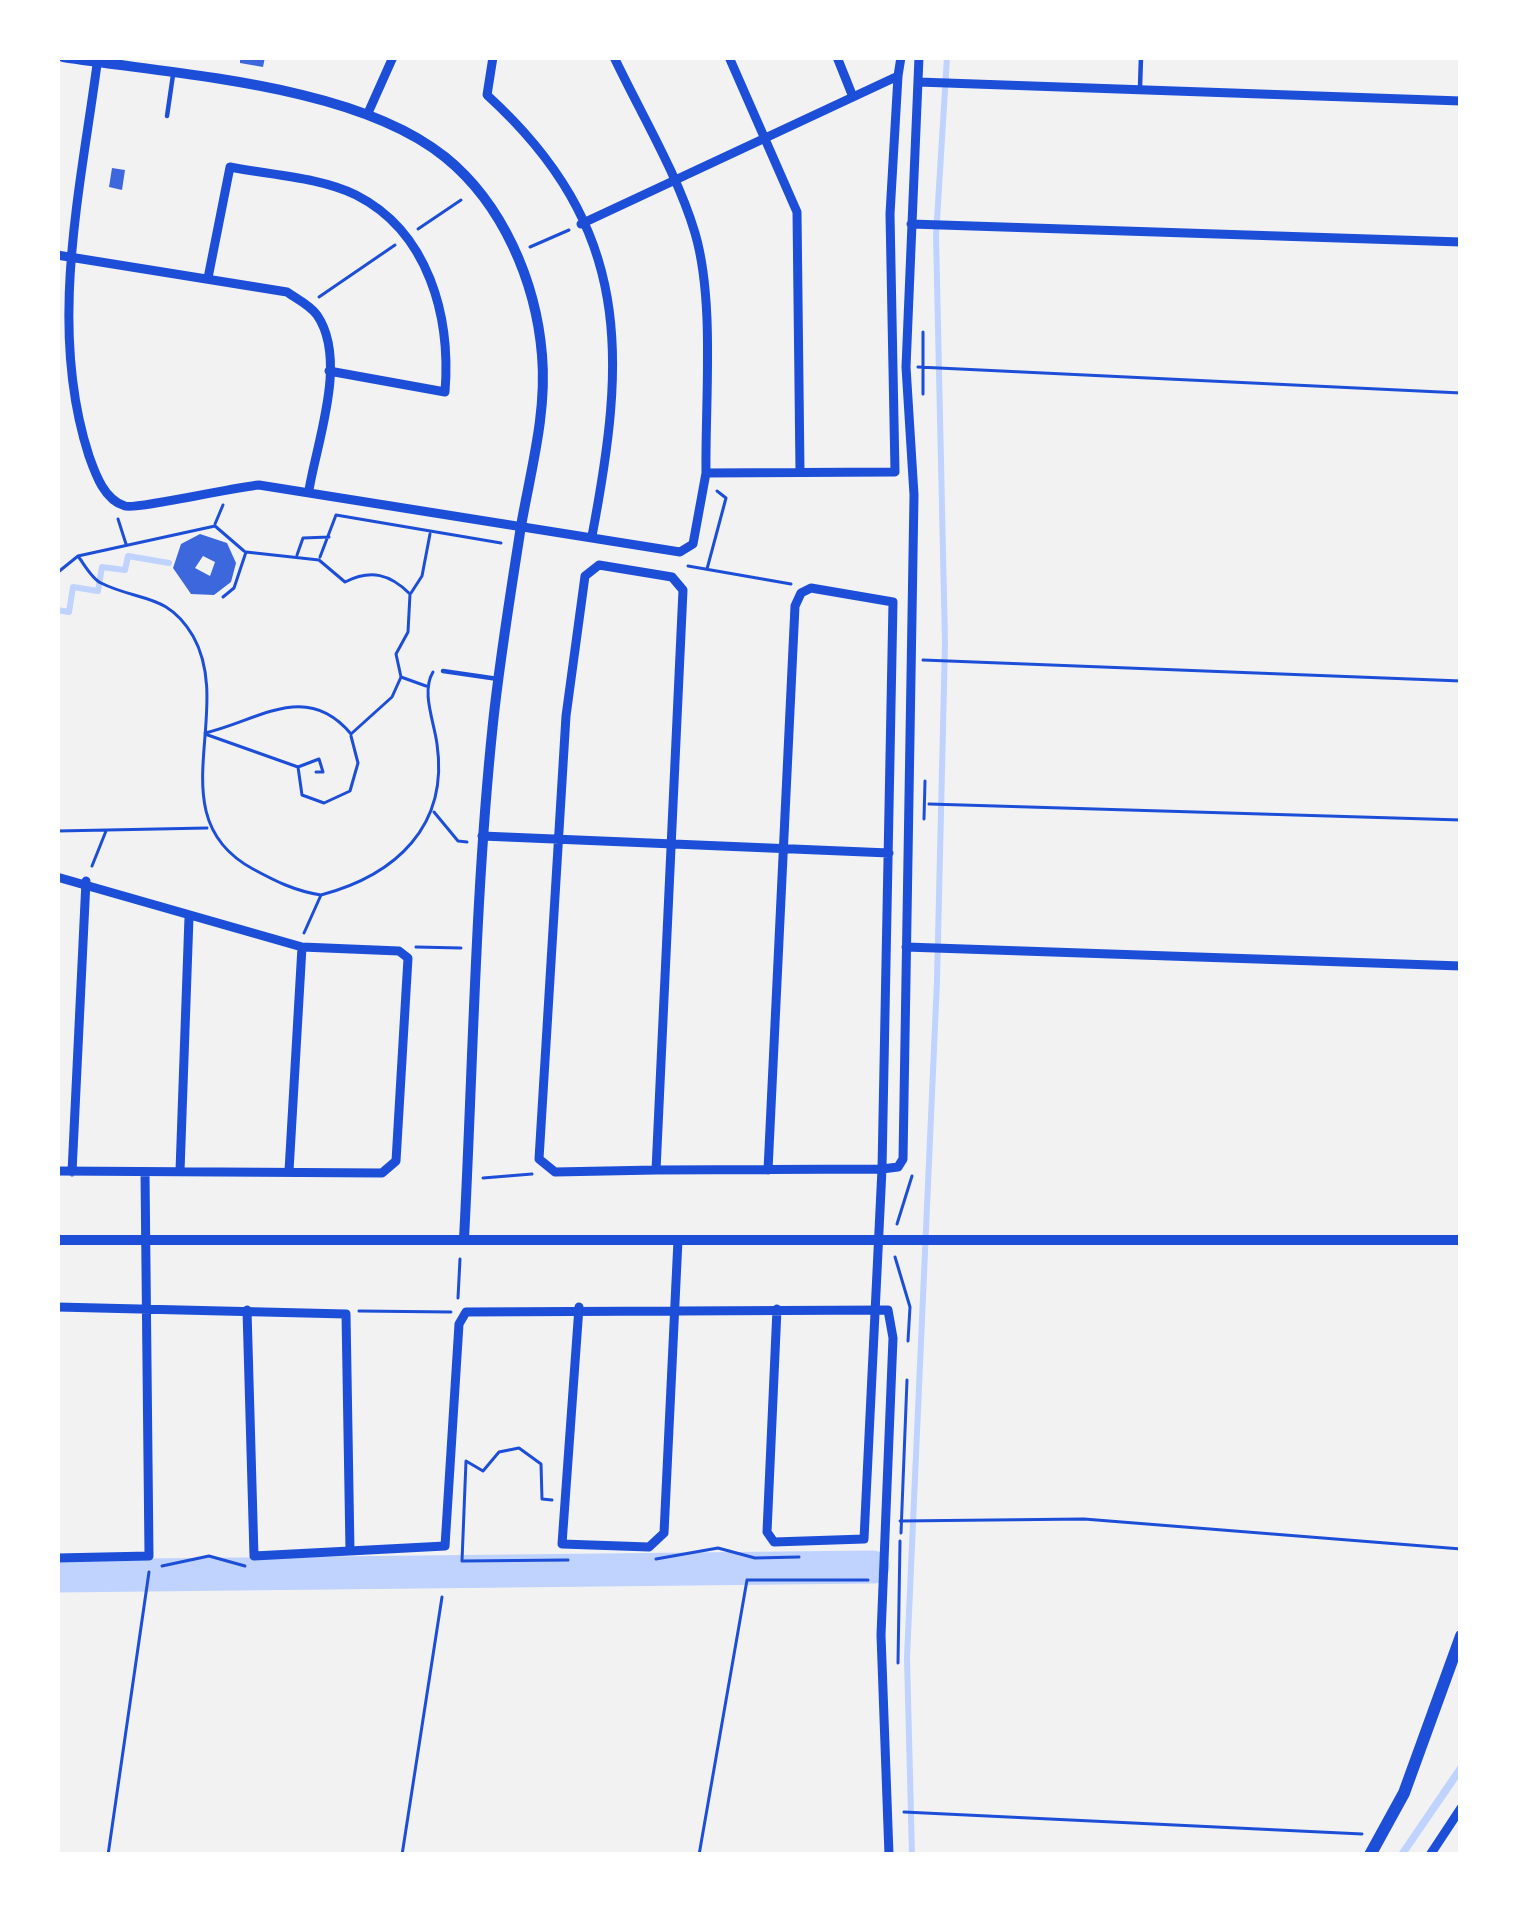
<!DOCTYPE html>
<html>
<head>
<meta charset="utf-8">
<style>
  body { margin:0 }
  #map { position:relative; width:1518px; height:1912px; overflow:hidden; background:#f2f2f2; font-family:Overpass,sans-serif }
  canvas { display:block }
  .frame { position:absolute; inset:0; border:60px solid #fff; pointer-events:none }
</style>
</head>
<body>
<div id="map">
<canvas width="1518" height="1912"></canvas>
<div class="frame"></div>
</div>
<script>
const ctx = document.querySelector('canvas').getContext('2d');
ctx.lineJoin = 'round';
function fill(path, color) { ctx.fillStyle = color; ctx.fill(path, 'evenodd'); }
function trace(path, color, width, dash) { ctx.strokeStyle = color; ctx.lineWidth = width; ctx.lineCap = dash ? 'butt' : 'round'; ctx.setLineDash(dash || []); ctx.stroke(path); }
const water = new Path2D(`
  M 1461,1761 L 1461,1775 L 1406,1855 L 1397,1855 Z`);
const stream = new Path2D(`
  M 57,610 L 69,612 L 73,587 L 98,591 L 102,567 L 125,570 L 128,556 L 169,563
  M 912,1855 L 907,1658 L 937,981 L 945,643 L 936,236 L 947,57`);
const river = new Path2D(`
  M 57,1576 L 873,1567`);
const building = new Path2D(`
  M 240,57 L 265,57 L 263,67 L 240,63 Z
  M 112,168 L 125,170 L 122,190 L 109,187 Z
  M 200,534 L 227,543 L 236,563 L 231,582 L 214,595 L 191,594 L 173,568 L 181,544 ZM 203,556 L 215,562 L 210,576 L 195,568 Z`);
const path = new Path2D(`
  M 418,229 L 461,200
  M 530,247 L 569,230
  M 319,297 L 395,245
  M 918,367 L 1461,393
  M 923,394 L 923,332
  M 118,519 L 126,544
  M 215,524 L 223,505
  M 297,555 L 303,538 L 329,537
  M 78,556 C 84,564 92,579 101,583 C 139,602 167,592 193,636 C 236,712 157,817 253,869 C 275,881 295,891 321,895
  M 320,557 L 336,515 L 501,543
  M 688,566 L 791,584
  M 707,569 L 726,498 L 717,491
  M 57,573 L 78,556 L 215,526 L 244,551
  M 411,593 L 422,576 L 430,534
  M 223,597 L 234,588 L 246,552 L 319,560 L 345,582 C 371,569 390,574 410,594 L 408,632 L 396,654 L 401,677
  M 923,660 L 1461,681
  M 205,733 C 258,721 306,680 351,734 L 392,697 L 401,677 L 426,686
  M 205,734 L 298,767
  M 316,772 L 323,772 L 319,759 L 298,767 L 302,795 L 324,803 L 350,791 L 358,763 L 351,736
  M 929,804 L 1461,820
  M 434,812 L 458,841 L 467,842
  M 924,819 L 925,781
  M 57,831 L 207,828
  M 92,866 L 106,831
  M 304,933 L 321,895 C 396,875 449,826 437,744 C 434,721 421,692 433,672
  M 416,947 L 461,948
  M 483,1178 L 532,1174
  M 897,1224 L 912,1176
  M 895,1257 L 910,1307 L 908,1341
  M 458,1298 L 460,1259
  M 359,1311 L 451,1312
  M 552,1500 L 542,1499 L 541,1464 L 519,1448 L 499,1452 L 483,1471 L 466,1461 L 462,1561 L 568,1560
  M 900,1521 L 1084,1519 L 1461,1549
  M 901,1533 L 907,1380
  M 656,1559 L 718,1548 L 755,1558 L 799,1557
  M 162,1566 L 209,1556 L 245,1566
  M 898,1663 L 900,1541
  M 904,1812 L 1362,1834
  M 108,1855 L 149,1572
  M 402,1855 L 442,1597
  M 699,1855 L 747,1580 L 868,1580`);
const service = new Path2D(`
  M 1140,87 L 1141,57
  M 167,116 L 173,75
  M 443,671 L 498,679`);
const minor = new Path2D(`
  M 98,57 C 81,188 47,327 89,456 C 95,473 104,500 125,506 C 134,510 235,487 259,485 L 680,552 L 693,544 L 706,473
  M 493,57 L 487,95 C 634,229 626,357 592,536
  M 729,57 L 797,212 L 800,472
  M 837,57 L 853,97
  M 898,76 L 901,57
  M 918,82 L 1461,101
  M 368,113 L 393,57
  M 581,224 C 687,175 793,126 898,76 L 890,214 L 895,472 L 706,473 C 705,401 715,301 695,233 C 677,173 641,114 614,57
  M 911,224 L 1461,242
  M 57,255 L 287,292 C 297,299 310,305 317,315 C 348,360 317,441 309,490
  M 208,278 L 230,167 C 270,175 319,177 356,195 C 429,232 451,317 445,392 L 329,371
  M 599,565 L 672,577 L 683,590 L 656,1170 L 555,1172 L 539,1159 L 566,716 L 585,576 Z
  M 482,836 L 889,853
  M 57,877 L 302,947 L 399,951 L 408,958 L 396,1161 L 382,1173 L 57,1171
  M 906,947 L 1461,966
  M 656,1170 L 882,1169 L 893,602 L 811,588 L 801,593 L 795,606 L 768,1170
  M 180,1171 L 189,917
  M 289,1171 L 302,947
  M 72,1172 L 86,881
  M 57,1307 L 346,1314 L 350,1551
  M 579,1307 L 562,1544 L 649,1547 L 664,1533 L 678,1240
  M 777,1309 L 767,1532 L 774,1542 L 864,1539 L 882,1169 L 898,1167 L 903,1159 L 914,495 L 906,367 L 919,57
  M 247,1310 L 254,1556 L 445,1546 L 459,1324 L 466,1312 L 888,1310 L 893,1338 L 881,1635 L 889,1855
  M 57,1558 L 149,1556 L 145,1172
  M 1430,1855 L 1461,1808`);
const tertiary = new Path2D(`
  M 63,57 C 177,75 355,84 445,157 C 503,204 536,282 542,355 C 547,413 531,469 521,526 C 511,591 500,657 493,723 C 475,894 473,1067 464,1239
  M 57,1240 L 1461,1240`);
const secondary = new Path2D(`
  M 1370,1855 L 1404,1793 L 1461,1636`);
fill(water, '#bfd3fe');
trace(stream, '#bfd3fe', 6);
trace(river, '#bfd3fe', 33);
fill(building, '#3d67dc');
trace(path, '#1d4ed8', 3);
trace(service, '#1d4ed8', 4.5);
trace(minor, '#1d4ed8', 9);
trace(tertiary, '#1d4ed8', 10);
trace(secondary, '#1d4ed8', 12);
</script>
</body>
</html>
